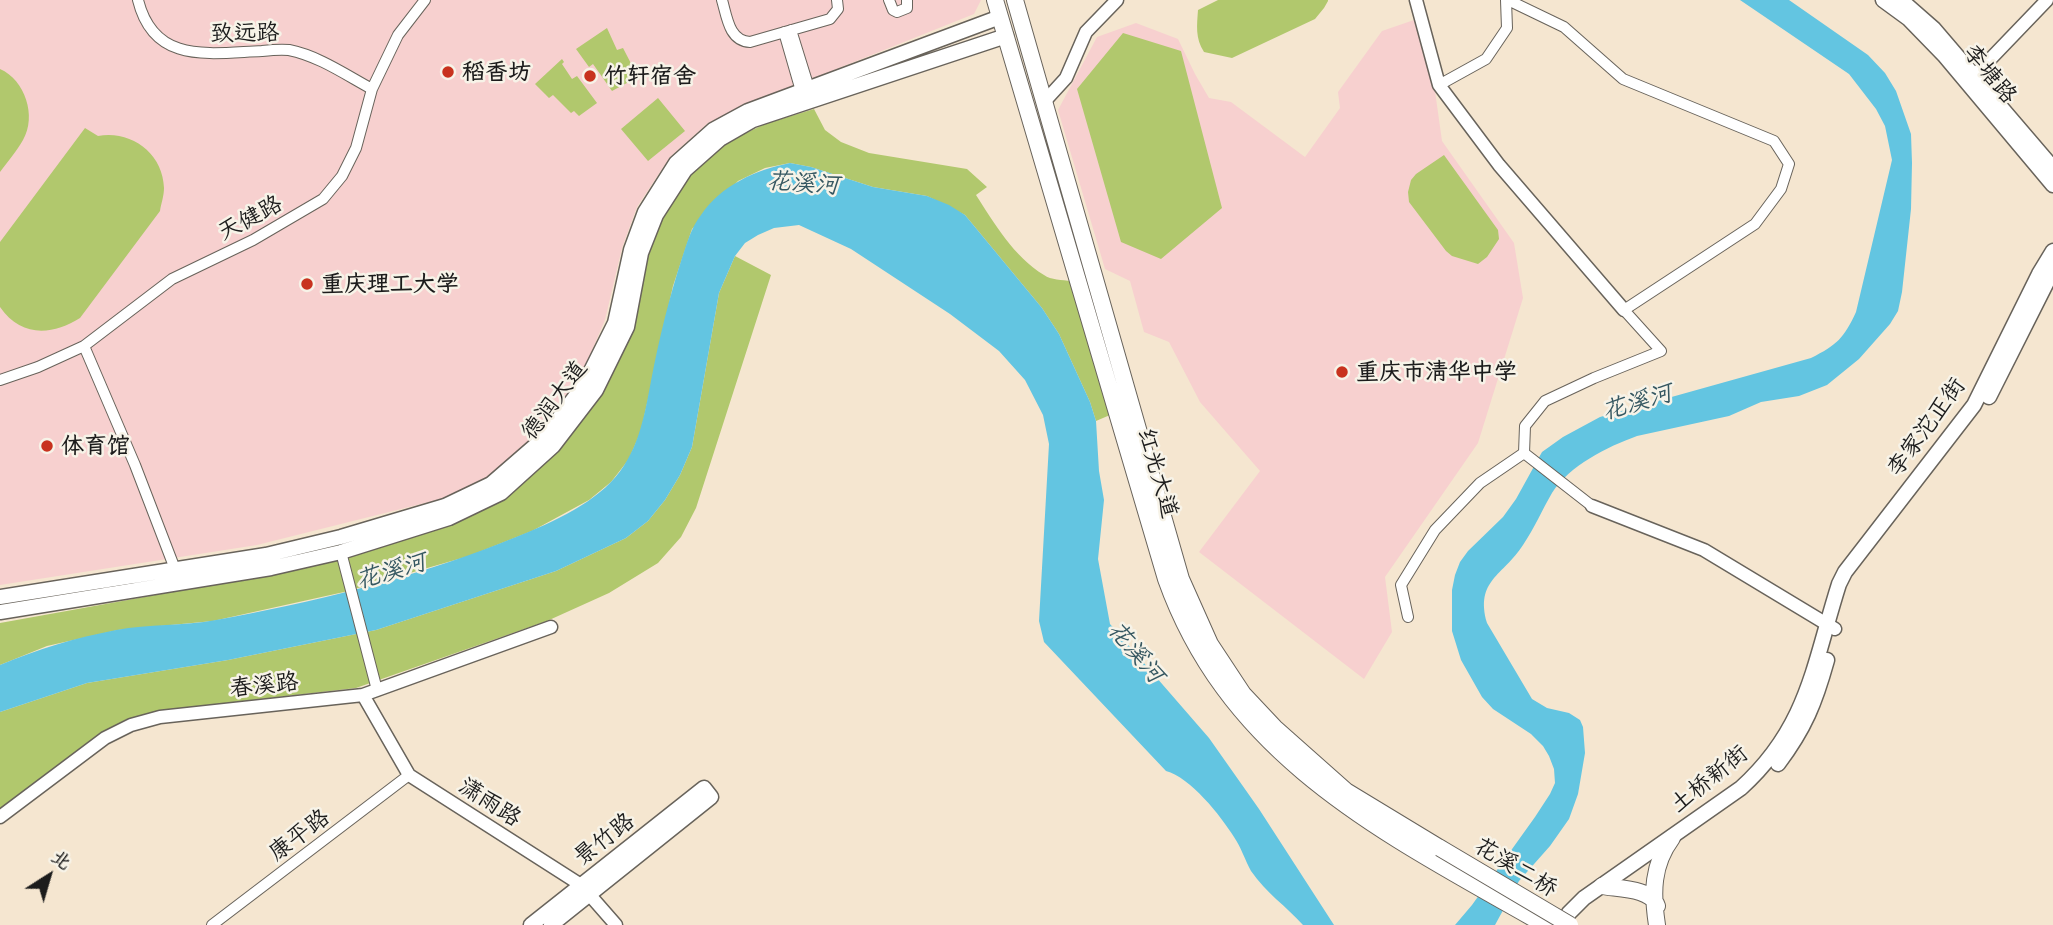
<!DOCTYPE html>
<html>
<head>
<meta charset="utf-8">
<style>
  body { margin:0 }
  #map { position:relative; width:2053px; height:925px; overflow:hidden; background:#f5e6d0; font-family:Mali,"LXGW WenKai TC",sans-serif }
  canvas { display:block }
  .north { position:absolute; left:14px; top:841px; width:70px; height:70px; -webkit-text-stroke:5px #f7f3e8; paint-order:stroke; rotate:37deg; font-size:19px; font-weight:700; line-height:28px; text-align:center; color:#1c1c1c }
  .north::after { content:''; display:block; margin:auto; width:24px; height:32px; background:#1c1c1c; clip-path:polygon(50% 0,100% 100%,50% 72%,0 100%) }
</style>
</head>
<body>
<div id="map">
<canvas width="2053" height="925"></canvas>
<div class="north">北</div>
</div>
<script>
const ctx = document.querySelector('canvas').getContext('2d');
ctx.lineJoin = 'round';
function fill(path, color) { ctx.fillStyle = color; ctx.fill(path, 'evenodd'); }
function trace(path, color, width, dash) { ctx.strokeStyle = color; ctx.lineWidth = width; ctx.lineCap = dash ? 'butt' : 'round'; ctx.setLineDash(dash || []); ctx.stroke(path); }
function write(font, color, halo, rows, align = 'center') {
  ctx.font = font + ' Mali,"LXGW WenKai TC",sans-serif'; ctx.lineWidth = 5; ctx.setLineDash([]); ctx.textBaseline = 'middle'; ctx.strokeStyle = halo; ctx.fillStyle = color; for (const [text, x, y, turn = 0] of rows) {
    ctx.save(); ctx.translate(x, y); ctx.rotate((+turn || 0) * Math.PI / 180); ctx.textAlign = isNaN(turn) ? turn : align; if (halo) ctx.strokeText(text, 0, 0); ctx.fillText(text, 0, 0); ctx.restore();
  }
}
const built = new Path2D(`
  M 0,0 L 981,0 L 974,14 L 754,102 L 708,123 L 670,157 L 637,207 L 622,248 L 605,320 L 579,381 L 538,433 L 488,478 L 441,499 L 257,545 L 0,585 Z
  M 1414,20 L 1435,91 L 1442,141 L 1514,243 L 1523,298 L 1478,443 L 1385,577 L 1392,632 L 1364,679 L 1199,552 L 1260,471 L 1200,402 L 1169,342 L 1144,332 L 1130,281 L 1105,269 L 1058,110 L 1097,37 L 1136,23 L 1178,39 L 1195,74 L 1209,98 L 1231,102 L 1305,157 L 1340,108 L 1338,92 L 1382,31 Z`);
const green = new Path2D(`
  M 1218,0 L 1328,0 L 1328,1 L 1324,8 L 1315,19 L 1232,58 L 1204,52 C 1195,38 1197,25 1198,10 Z
  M 607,28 L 617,50 L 623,48 L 638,77 L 612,91 L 593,64 L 589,67 L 576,49 Z
  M 1123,33 L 1181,51 L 1222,208 L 1161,259 L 1121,242 L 1077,89 Z
  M 562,59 L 564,62 L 562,64 L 572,79 L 577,76 L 597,103 L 579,116 L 574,111 L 571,113 L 553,95 L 549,98 L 535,84 Z
  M 0,69 C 25,80 37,116 23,140 C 17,151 8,161 0,172 Z
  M 658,98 L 685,131 L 648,161 L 621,129 Z
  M 814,109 L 825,130 L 841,142 L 869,153 L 967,169 L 987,187 L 976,195 C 994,223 1014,257 1044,275 C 1051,280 1062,280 1071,281 L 1110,415 L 1096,421 L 1090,402 L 1059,334 L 1042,308 L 965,215 L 927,196 L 873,187 L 811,167 L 790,163 L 765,168 L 738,181 L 692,229 L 673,286 L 641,431 L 629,459 L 611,482 L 589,500 L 532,531 L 469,556 L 344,592 L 213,621 L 118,630 L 47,646 L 0,665 L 0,623 L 272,574 L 348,557 L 558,449 L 662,217 L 690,173 L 723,144 L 765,124 Z
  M 85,128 L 98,136 C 131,130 163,153 164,188 C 164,196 161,204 160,211 L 80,318 C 53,335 21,338 0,307 L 0,242 Z
  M 1444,155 L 1498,230 L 1499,239 L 1487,257 L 1478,264 L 1452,256 L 1446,251 L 1409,202 L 1408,192 L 1411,180 L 1416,174 Z
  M 735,256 L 771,275 L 696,508 L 681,537 L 658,563 L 609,593 L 547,621 L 356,688 L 157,711 L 127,719 L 102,733 L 0,811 L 0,712 L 87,683 L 228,660 L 376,630 L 556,571 L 626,538 L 648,521 L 665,500 L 680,475 L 692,447 L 719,293 Z`);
const water = new Path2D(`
  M 1740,0 L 1789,0 L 1868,55 L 1885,73 L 1896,91 L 1911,134 L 1912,163 L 1911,209 L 1902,292 L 1898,311 L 1890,324 L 1859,359 L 1827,385 L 1799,396 L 1761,402 L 1729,416 L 1637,436 C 1607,447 1570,465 1552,493 C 1542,510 1534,529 1523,545 C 1503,576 1475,580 1487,623 L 1532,699 L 1547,708 L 1569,713 L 1580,720 L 1583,727 L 1585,753 L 1578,794 L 1569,819 L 1550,846 L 1519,881 L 1495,925 L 1455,925 L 1472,905 L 1535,817 L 1550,794 L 1555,783 L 1554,769 L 1549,756 L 1543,746 L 1531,734 L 1493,709 L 1482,697 L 1461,660 L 1452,631 L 1452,590 L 1455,575 L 1460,562 L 1468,551 L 1503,517 L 1516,499 L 1542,452 L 1563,437 L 1600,417 L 1811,358 C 1837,345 1844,338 1856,312 L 1892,160 L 1885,126 L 1876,109 L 1849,74 Z
  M 790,163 L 811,167 L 873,187 L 927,196 L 949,205 L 965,215 L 1042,308 L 1059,334 L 1090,402 L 1096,421 L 1099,471 L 1104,500 L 1098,559 L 1110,624 L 1209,738 L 1259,809 L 1334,925 L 1303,925 C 1286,906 1266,893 1251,871 C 1245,860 1241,847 1234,837 C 1221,816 1190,777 1166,771 L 1044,642 L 1039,621 L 1049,444 L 1043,415 L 1025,380 L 999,351 L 950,314 L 851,249 L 799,225 L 774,228 L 758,235 L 745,243 L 735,256 L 719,293 L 692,447 L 680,475 L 665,500 L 648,521 L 626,538 L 556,571 L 376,630 L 228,660 L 87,683 L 0,712 L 0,665 C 38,649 75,638 116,630 C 149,624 183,626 216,620 C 310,603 412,578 501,543 C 537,529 584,510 611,482 C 638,454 644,418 651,381 C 659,339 669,298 682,258 C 687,243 691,228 701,215 C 721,185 756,170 790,163 Z`);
const minor = new Path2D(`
  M 138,0 C 154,65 210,53 262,51 C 271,50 280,49 289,50 C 319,56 346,75 372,89
  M 722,0 C 727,17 729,41 750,42 L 830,19 L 838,9 L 837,0
  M 889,0 L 893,10 L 897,12 L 907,8 L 907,0
  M 791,30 L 809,88
  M 784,32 L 801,91
  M 1439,85 L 1486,59 L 1507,28 L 1506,0
  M 84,346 L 135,465 L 175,569
  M 0,380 L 38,367 L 84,346 L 172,279 L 253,240 L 323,199 L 342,176 L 356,148 L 372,89 L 398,35 L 425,0
  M 1524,453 L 1592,506
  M 341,552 L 377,690
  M 1408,617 L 1401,585 L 1435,530 L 1480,483 L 1524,453 L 1525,426 L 1545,401 L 1594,378 L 1661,351 L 1624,310 L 1755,224 L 1781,189 L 1789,164 L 1774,141 L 1623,79 L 1564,27 L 1508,0
  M 212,925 L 409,775`);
const tertiary = new Path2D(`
  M 1416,0 L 1439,85 L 1499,165 L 1624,310
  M 1975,75 L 2047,0
  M 1044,102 L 1066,78 L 1086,32 L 1117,0
  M 1592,506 L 1704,550 L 1835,629
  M 363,695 L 409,775 L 581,885 L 616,925
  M 0,817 L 105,738 L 131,725 L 160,717 L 363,695 L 551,627`);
const secondary = new Path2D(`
  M 1883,0 L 1909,19 L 1944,55 L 2053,185
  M 1901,0 L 1934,29 L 2053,168
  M 1989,397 L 2053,270
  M 0,597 L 266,555 L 341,537 L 445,506 L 491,484 L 544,438 L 584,385 L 615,323 L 631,250 L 645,212 L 676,163 L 713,130 L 748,111 L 1000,17
  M 0,612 L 271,568 L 341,552 L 449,518 L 501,493 L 553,446 L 596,390 L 627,327 L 641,253 L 656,215 L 685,170 L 720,139 L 753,120 L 1006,36
  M 1778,764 C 1805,728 1815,703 1827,660
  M 531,925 L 704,788 L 711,797 L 551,925
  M 1561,925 L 1569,913 L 1584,898 L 1741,788 C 1808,727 1813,666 1839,584 L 1845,572 L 1974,405 L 2039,274 L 2053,251`);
const primary = new Path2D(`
  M 995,0 L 1166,579 C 1231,761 1388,835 1545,925
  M 1015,0 L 1181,579 L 1210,644 L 1243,694 L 1275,728 L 1346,791 L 1440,848
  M 1602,886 C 1619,889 1651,888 1657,906
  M 1657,925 C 1652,893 1652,865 1672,838`);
const primaryBridge = new Path2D(`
  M 1440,848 L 1570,925`);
const markers = [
  [448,72,7,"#c8321e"],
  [590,76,7,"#c8321e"],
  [307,284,7,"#c8321e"],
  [1342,372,7,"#c8321e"],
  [47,446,7,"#c8321e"]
];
const streetNames = [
  ["致远路",245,33,-1],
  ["李塘路",1990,74,50],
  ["天健路",250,218,-28],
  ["德润大道",554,400,-53],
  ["李家沱正街",1926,427,-54],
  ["红光大道",1158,473,74],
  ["春溪路",264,685,-6],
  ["土桥新街",1709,779,-39],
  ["潇雨路",490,802,33],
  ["康平路",299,835,-37],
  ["景竹路",604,839,-38],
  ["花溪二桥",1516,867,31]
];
const poiNames = [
  ["稻香坊",462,72],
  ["竹轩宿舍",604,76],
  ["重庆理工大学",321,284],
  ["重庆市清华中学",1356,372],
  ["体育馆",61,446]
];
const waterNames = [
  ["花溪河",803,183,4],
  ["花溪河",1637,402,-16],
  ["花溪河",391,571,-16],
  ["花溪河",1136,652,50]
];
fill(built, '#f7d0cf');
fill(green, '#b1c86d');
fill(water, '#63c5e1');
trace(minor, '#68635b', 12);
trace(tertiary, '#68635b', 15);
trace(secondary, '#68635b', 17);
trace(primary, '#68635b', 18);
trace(minor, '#fff', 10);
trace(tertiary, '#fff', 12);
trace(secondary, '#fff', 14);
trace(primary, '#fff', 16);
trace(primaryBridge, '#68635b', 18, []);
trace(primaryBridge, '#fff', 16);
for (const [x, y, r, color] of markers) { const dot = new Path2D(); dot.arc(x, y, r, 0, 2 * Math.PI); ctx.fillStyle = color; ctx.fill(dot); trace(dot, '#f7f3e8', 2.5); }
write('23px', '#1c1c1c', '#f7f3e8', streetNames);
write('bold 23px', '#1c1c1c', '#f7f3e8', poiNames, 'left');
write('italic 24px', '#355761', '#f7f3e8', waterNames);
</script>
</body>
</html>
